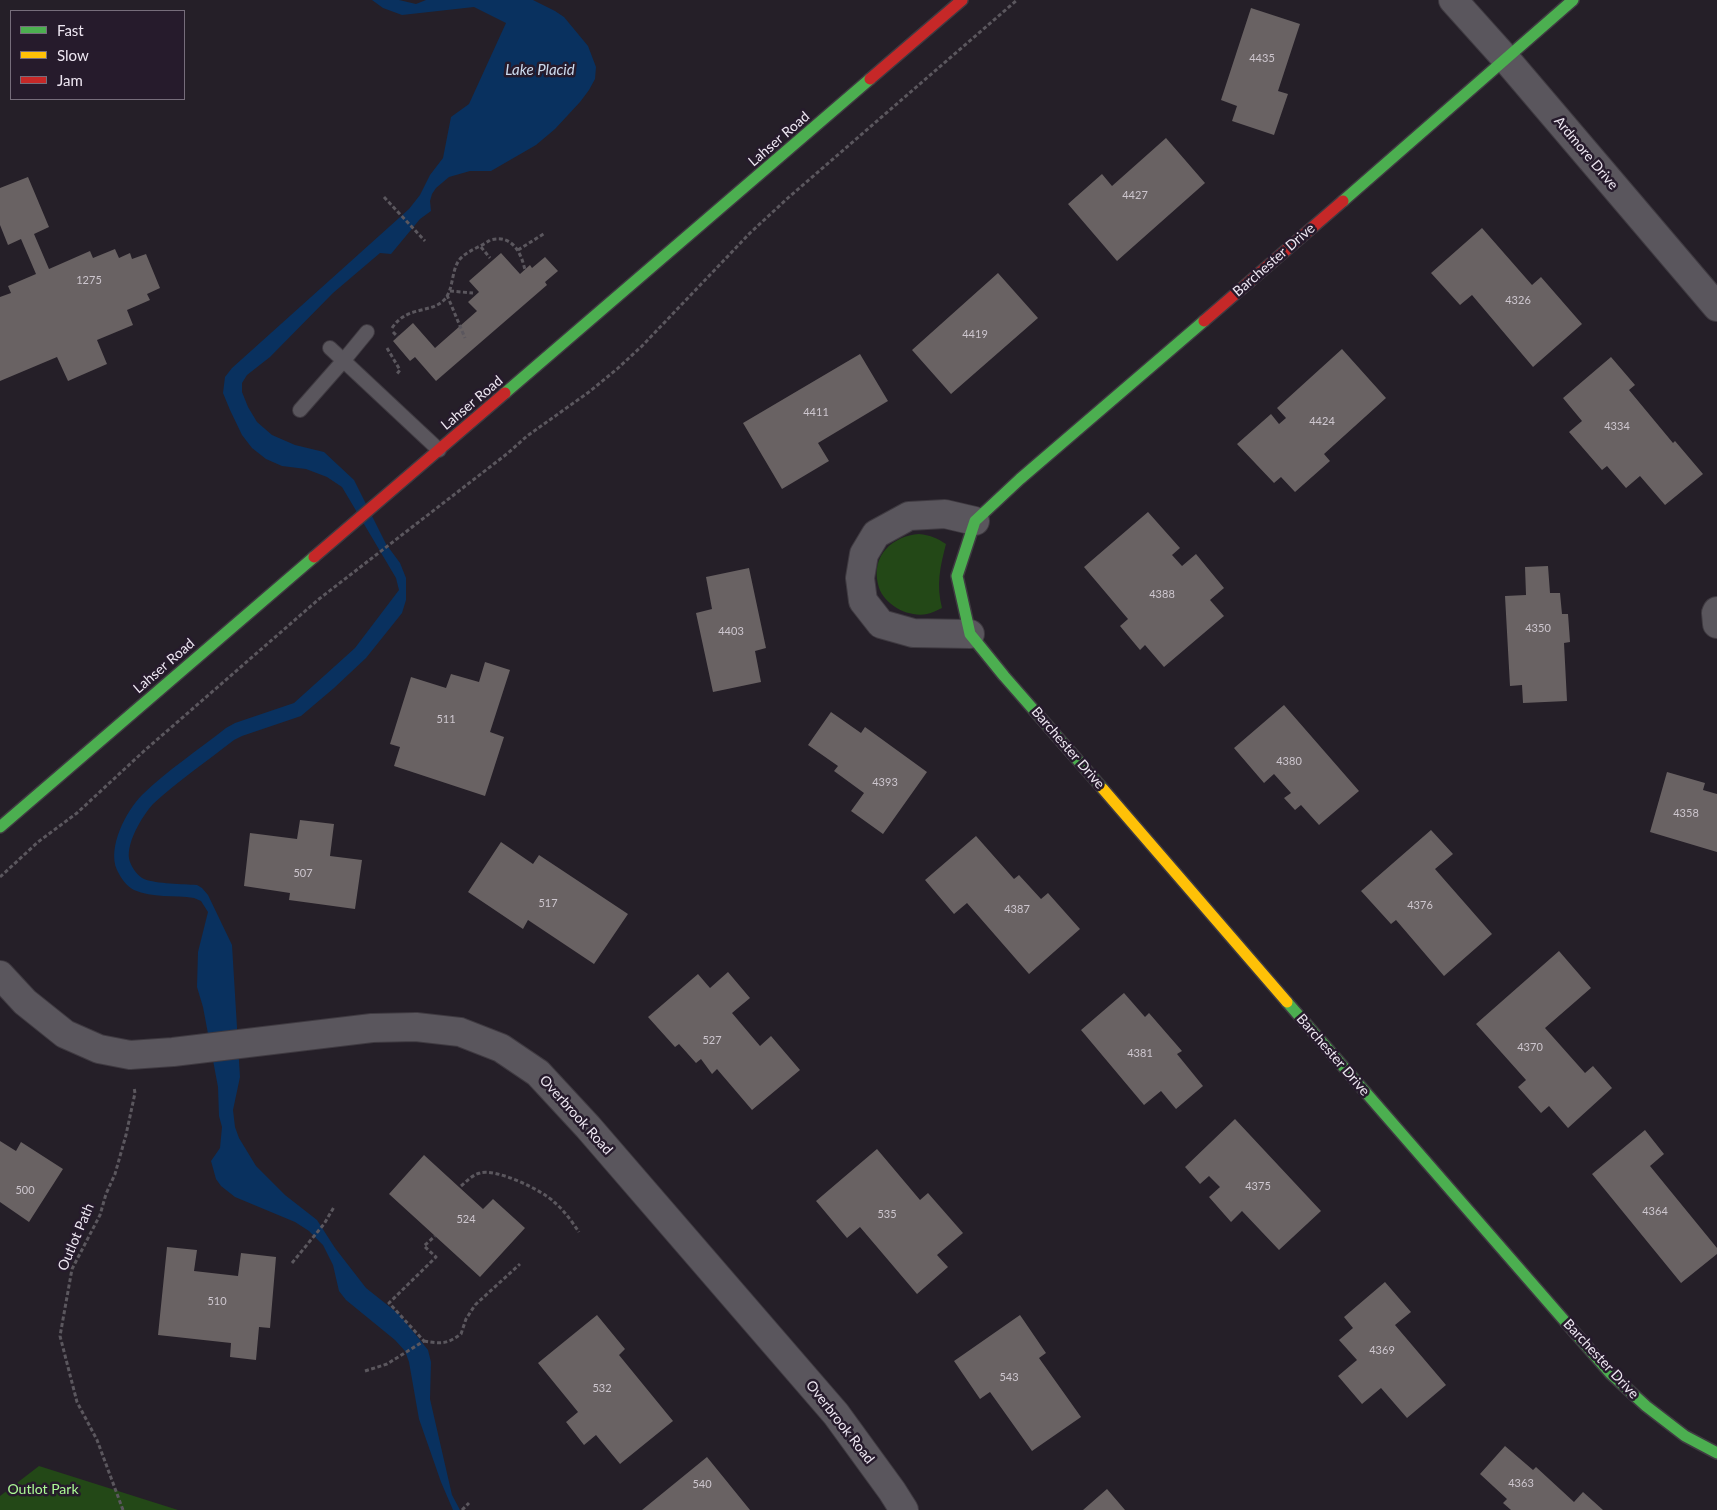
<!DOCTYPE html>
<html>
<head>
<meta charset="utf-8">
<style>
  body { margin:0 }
  #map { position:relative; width:1717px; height:1510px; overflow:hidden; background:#251f28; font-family:Lato,sans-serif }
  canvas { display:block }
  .legend { position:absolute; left:10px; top:10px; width:175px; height:90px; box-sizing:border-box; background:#261b2c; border:1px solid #766d7b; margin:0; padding:6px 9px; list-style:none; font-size:15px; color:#eee7f2 }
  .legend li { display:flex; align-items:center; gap:10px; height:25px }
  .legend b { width:25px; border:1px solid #766d7b }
</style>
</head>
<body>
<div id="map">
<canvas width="1717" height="1510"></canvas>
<ul class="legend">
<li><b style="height:6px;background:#4caf50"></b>Fast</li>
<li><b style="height:6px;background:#ffc107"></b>Slow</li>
<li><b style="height:6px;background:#c62828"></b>Jam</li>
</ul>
</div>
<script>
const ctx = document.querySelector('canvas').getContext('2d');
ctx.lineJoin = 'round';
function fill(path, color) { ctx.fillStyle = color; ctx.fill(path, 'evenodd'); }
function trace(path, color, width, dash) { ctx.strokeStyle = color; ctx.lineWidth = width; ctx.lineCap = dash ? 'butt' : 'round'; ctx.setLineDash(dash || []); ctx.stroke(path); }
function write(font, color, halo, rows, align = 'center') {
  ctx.font = font + ' Lato,sans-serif'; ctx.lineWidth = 5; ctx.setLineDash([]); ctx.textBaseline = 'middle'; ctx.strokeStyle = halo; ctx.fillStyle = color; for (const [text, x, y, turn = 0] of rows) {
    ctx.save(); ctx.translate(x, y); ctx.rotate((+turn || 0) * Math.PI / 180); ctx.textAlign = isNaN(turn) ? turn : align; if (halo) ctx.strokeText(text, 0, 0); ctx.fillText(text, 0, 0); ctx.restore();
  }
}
const green = new Path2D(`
  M 919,534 C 930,535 937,538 946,544 C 940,567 936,585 942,608 C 937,610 932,613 927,614 C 908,618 882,604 878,584 C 871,555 893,536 919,534 Z
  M 39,1466 L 178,1510 L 0,1510 L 0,1496 Z`);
const water = new Path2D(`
  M 372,0 L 399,0 L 416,4 L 426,0 L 533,0 L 555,11 L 564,17 L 588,46 L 596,67 L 595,79 L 589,90 L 580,102 L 555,129 L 536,145 L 491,171 L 470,171 L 449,177 L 436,188 L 432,194 L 430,201 L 431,211 L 420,219 L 391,254 L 380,253 L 333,293 L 270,357 L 247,375 L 242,383 L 242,392 L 248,407 L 257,422 L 272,435 L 295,445 L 324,452 L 354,480 L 386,544 L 400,563 L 406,578 L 406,600 L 402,613 L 366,658 L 334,688 L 301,716 L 242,736 L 234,740 C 207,761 178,781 153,804 C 142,816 124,846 130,862 C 132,868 138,876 144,879 C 157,884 183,884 197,885 L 202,888 L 208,895 L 232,945 L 240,1077 L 233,1110 L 235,1127 L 239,1138 L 256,1166 L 285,1195 L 317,1220 L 335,1248 L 366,1288 L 400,1315 L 428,1350 L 431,1362 L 430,1399 L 452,1495 L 460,1510 L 453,1510 L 441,1482 L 419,1419 L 409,1362 L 405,1351 L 395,1340 L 346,1300 L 339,1291 L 333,1265 L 323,1245 L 309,1231 L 295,1222 L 235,1197 L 221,1186 L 216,1179 L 211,1161 L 220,1148 L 222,1127 L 219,1116 L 218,1087 L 203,1007 L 197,987 L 198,952 L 208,912 L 201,901 L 194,898 C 175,895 152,898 134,890 C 126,886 121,878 117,870 C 107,848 126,811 142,795 C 168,770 198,750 226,728 L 235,723 L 294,703 L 355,648 L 399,590 L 396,578 L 342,487 L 327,477 L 306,469 L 282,466 L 266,459 L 252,448 L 242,435 L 230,410 L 223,393 L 225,377 L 232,368 L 409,209 L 420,195 L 430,175 L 443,158 L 451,117 L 469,104 L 506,23 L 474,7 L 402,15 L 383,8 Z`);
const building = new Path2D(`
  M 1251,8 L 1300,24 L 1278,91 L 1288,94 L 1274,135 L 1232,121 L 1237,106 L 1221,100 Z
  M 1166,138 L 1205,183 L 1117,261 L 1068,204 L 1102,174 L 1112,186 Z
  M 28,177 L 49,227 L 34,234 L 49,269 L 90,251 L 93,258 L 115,249 L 119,258 L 130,253 L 132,259 L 146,254 L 160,288 L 147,294 L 150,300 L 127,310 L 133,325 L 97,340 L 107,364 L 68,381 L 57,357 L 0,381 L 0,297 L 11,293 L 8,286 L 36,274 L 21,239 L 8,245 L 0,225 L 0,188 Z
  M 1482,228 L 1532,285 L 1541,277 L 1582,324 L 1533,367 L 1472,295 L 1460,305 L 1431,273 Z
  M 501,253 L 520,274 L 530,265 L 532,268 L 545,257 L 558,271 L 545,282 L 547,285 L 436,381 L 415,357 L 410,361 L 393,341 L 413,323 L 435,348 L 477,311 L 468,302 L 479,292 L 469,281 Z
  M 998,273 L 1038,318 L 951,394 L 912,350 Z
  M 1342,349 L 1386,398 L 1324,454 L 1330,461 L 1295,492 L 1281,477 L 1274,483 L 1237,444 L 1271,414 L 1279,424 L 1286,418 L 1277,408 Z
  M 860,354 L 888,401 L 818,443 L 829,461 L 782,489 L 743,423 Z
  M 1611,357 L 1635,385 L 1629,390 L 1673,443 L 1675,441 L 1703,474 L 1665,505 L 1640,476 L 1626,488 L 1607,466 L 1602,470 L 1569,432 L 1582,421 L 1563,398 Z
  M 1148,512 L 1180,548 L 1172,555 L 1182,566 L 1196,554 L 1224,588 L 1210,600 L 1224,616 L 1164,667 L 1145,645 L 1140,650 L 1120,626 L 1128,619 L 1084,567 Z
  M 1548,566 L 1550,593 L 1560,593 L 1562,614 L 1568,614 L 1570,642 L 1564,643 L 1567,701 L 1523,703 L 1522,685 L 1510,686 L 1505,596 L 1526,595 L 1525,567 Z
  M 749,568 L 766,648 L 755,651 L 761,682 L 713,692 L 696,613 L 712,609 L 706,577 Z
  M 485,662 L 510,670 L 490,732 L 504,737 L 485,796 L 394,766 L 400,747 L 390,744 L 411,677 L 446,688 L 451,674 L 479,682 Z
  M 1284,705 L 1359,791 L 1319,825 L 1301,805 L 1295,810 L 1284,798 L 1291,793 L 1274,774 L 1264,783 L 1234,748 Z
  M 831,712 L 861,733 L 865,727 L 927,772 L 883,834 L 851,811 L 864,793 L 834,771 L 838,766 L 808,745 Z
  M 1667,772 L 1705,783 L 1703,790 L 1717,794 L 1717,852 L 1650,832 Z
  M 300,820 L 334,824 L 330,856 L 362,860 L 355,909 L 289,900 L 290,893 L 244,886 L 250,833 L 297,839 Z
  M 1431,830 L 1453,854 L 1435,869 L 1492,934 L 1444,976 L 1396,920 L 1391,924 L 1361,891 Z
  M 976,836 L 1014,879 L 1019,875 L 1041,899 L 1048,893 L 1080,929 L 1029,974 L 967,903 L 954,914 L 925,880 Z
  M 501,842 L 533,864 L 539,855 L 628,914 L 594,964 L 528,920 L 523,929 L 468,892 Z
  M 1559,951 L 1591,988 L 1545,1028 L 1585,1073 L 1593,1066 L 1612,1088 L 1568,1128 L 1549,1106 L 1541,1113 L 1518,1087 L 1526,1080 L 1476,1024 Z
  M 728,972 L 750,998 L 732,1013 L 760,1046 L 771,1036 L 800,1070 L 752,1110 L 717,1069 L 712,1074 L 701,1059 L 696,1063 L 679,1044 L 675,1047 L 648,1017 L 698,974 L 710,988 Z
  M 1124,993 L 1145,1017 L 1149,1013 L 1182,1051 L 1177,1054 L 1203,1086 L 1176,1109 L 1161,1091 L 1144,1105 L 1081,1030 Z
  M 1235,1119 L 1321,1211 L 1279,1250 L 1242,1211 L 1231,1222 L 1209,1197 L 1220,1187 L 1209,1176 L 1200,1184 L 1185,1167 Z
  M 1645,1130 L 1664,1154 L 1650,1166 L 1717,1248 L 1717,1254 L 1681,1283 L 1592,1174 Z
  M 0,1141 L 16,1151 L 21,1142 L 63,1169 L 29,1222 L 0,1202 Z
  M 877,1149 L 920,1200 L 928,1193 L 963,1233 L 937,1255 L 948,1267 L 917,1294 L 860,1227 L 847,1238 L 816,1201 Z
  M 424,1155 L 483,1209 L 493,1199 L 525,1228 L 480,1277 L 389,1194 Z
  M 167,1247 L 197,1250 L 194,1271 L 238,1276 L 241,1253 L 276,1257 L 270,1328 L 259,1327 L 256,1360 L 230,1357 L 231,1343 L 158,1335 Z
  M 1385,1282 L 1411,1312 L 1395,1325 L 1446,1385 L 1407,1418 L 1381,1388 L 1362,1404 L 1338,1376 L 1357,1360 L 1339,1340 L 1353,1328 L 1344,1317 Z
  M 597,1315 L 625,1349 L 619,1355 L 673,1421 L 620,1464 L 596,1435 L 584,1445 L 566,1422 L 578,1412 L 538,1363 Z
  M 1020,1315 L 1046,1353 L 1039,1358 L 1081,1417 L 1032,1451 L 990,1392 L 980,1399 L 954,1361 Z
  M 1505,1446 L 1533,1470 L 1536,1467 L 1574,1502 L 1583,1492 L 1603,1510 L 1511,1510 L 1503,1503 L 1507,1499 L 1480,1474 Z
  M 707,1457 L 750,1510 L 642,1510 Z
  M 1107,1489 L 1125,1510 L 1083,1510 Z`);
const path = new Path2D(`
  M 384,197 L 425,241
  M 481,247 L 490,258
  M 518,250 L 545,233
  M 450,291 L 473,293
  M 447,295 L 465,338
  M 392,328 C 407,305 432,314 445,299 C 454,288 451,270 460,259 C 468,250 481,247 490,240 C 512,234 521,252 525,270
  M 393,332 L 398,337
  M 387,348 L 400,370 L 396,375
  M 0,877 L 38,842 L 77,813 L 144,751 L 319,599 L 508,453 L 527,436 L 589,392 L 617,369 L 642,346 L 750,233 L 789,197 L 1017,0
  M 461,1186 C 467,1181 472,1175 480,1173 C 496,1168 542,1190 554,1202 C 564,1210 572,1222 579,1232
  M 292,1263 L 324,1224 L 334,1207
  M 424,1341 C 442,1344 447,1344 461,1334 L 466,1319 L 475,1305 L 520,1264
  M 365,1371 L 387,1364 L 424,1341 L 389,1303 L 436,1257 L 424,1246 L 435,1236
  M 123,1510 L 97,1440 L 77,1402 L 60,1336 L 72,1269 L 100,1215 L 106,1194 L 115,1174 L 126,1135 L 135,1093 L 134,1087
  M 462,1510 L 469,1503`);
const lane = new Path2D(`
  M 330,348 L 439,450
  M 300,410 L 344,360 L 367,332`);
const street = new Path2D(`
  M 1453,0 L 1506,59 L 1717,307
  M 1717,611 L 1716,613 L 1717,624
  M 970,634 L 913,633 L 881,624 L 863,601 L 860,578 L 864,554 L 876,534 L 909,516 L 945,514 L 975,521
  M 0,975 L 25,1002 L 65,1034 L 99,1049 L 130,1055 L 173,1052 L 372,1028 L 416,1027 L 460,1032 L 501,1048 L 538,1073 L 588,1127 L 836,1414 L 892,1491 L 904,1510`);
const fast = new Path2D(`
  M 1343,201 L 1573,0
  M 505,393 L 870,79
  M 1103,789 L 1004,676 L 970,634 L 957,576 L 975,521 L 1020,479 L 1204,321
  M 0,827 L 314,557
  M 1287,1002 L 1610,1373 L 1646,1406 L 1685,1436 L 1717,1453`);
const slow = new Path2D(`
  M 1103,789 L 1287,1002`);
const jam = new Path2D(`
  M 870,79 L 962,0
  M 1204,321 L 1343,201
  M 314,557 L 505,393`);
const numberNames = [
  ["4435",1262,58],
  ["4427",1135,195],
  ["1275",89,280],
  ["4326",1518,300],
  ["4419",975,334],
  ["4411",816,412],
  ["4424",1322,421],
  ["4334",1617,426],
  ["4388",1162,594],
  ["4350",1538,628],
  ["4403",731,631],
  ["511",446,719],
  ["4380",1289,761],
  ["4393",885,782],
  ["4358",1686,813],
  ["507",303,873],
  ["517",548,903],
  ["4376",1420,905],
  ["4387",1017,909],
  ["527",712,1040],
  ["4370",1530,1047],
  ["4381",1140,1053],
  ["4375",1258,1186],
  ["500",25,1190],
  ["4364",1655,1211],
  ["535",887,1214],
  ["524",466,1219],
  ["510",217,1301],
  ["4369",1382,1350],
  ["543",1009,1377],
  ["532",602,1388],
  ["4363",1521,1483],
  ["540",702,1484]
];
const streetNames = [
  ["Lahser Road",779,139,-41],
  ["Ardmore Drive",1586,153,50],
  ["Barchester Drive",1274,260,-41],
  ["Lahser Road",472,403,-40],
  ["Lahser Road",164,666,-41],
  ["Barchester Drive",1068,748,49],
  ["Barchester Drive",1333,1055,49],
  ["Overbrook Road",576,1115,48],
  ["Outlot Path",76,1237,-67],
  ["Barchester Drive",1601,1359,47],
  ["Overbrook Road",840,1422,52]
];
const parkNames = [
  ["Outlot Park",43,1489]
];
const waterNames = [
  ["Lake Placid",540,70]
];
fill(green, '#234817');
fill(water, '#09315f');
fill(building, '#696263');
trace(lane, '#3f3a41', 16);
trace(street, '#3f3a41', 30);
trace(fast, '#3f3a41', 14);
trace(slow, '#3f3a41', 14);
trace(jam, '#3f3a41', 14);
trace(path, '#5b575e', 3, [4, 2.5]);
trace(lane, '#5a565d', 14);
trace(street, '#5a565d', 28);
trace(fast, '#4caf50', 11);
trace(slow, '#ffc107', 11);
trace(jam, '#c62828', 11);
write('11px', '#cdc6ce', null, numberNames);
write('14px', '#eee7f2', '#261b2c', streetNames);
write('14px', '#adfa96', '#261b2c', parkNames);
write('italic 15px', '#ccdbee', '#261b2c', waterNames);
</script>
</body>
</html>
